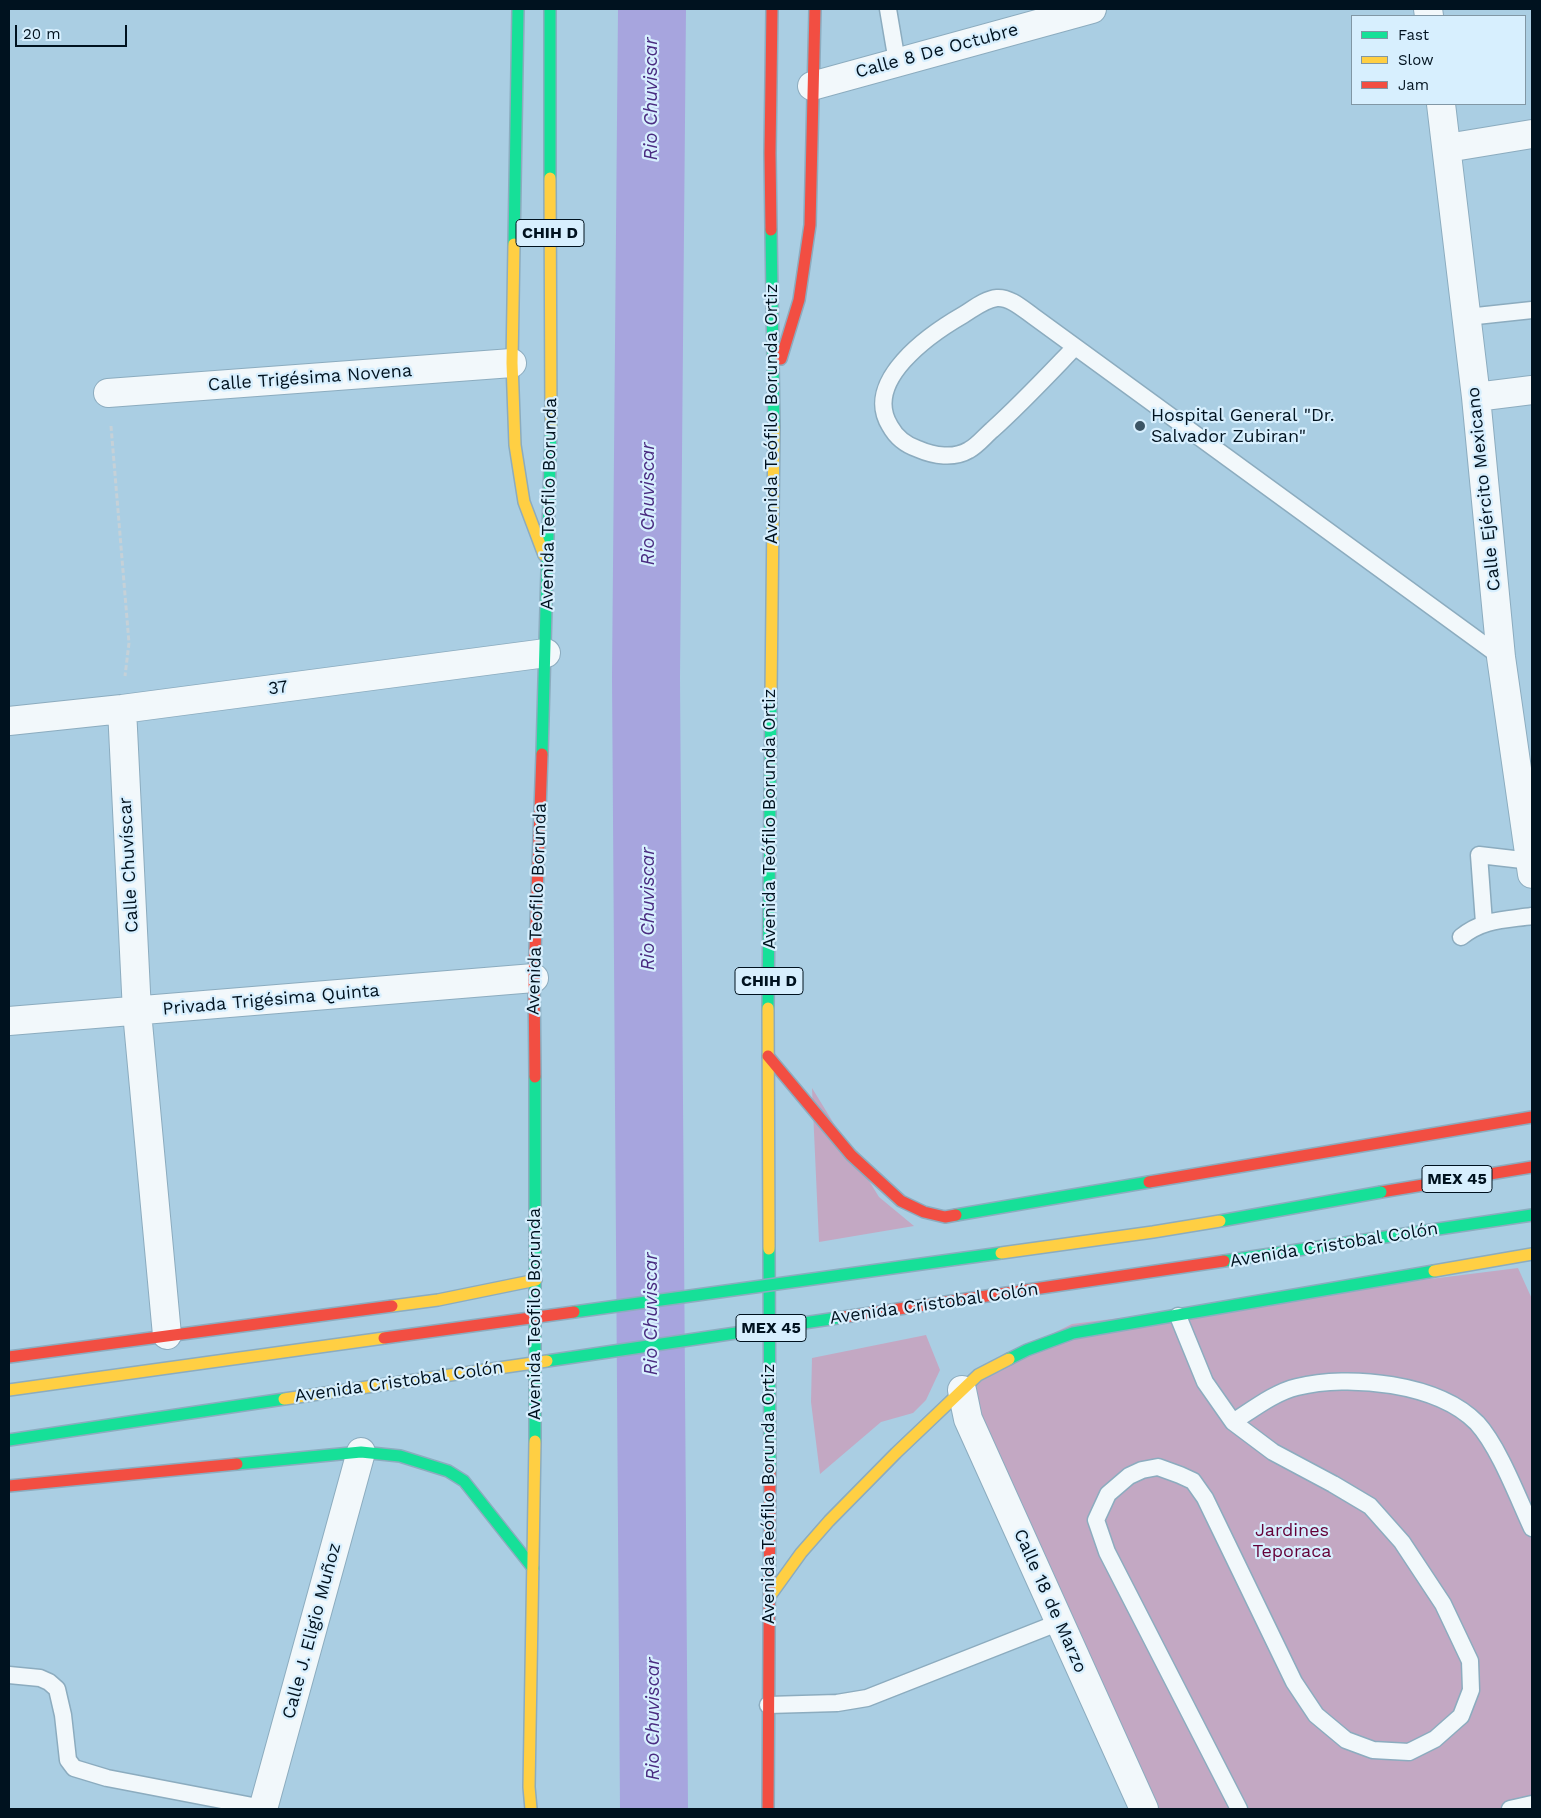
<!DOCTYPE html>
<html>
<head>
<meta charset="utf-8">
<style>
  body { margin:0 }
  #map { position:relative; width:1541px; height:1818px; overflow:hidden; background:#aacee3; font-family:"Work Sans",sans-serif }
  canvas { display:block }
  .frame { position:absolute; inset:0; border:10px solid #00121f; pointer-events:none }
  .legend { position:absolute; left:1351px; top:15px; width:175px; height:90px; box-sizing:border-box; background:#d7effe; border:1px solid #8197a5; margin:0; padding:6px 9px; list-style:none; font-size:15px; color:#00121f }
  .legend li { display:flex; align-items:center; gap:10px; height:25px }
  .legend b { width:25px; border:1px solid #8197a5 }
  .scale { position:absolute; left:15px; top:25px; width:112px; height:22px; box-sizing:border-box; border:2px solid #00121f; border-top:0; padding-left:6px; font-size:15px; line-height:18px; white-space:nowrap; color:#00121f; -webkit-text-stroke:4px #d7effe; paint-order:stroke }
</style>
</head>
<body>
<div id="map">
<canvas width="1541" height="1818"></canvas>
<div class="frame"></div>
<ul class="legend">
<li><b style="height:6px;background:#16e098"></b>Fast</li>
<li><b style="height:6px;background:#ffcf43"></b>Slow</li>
<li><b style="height:6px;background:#f24e42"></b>Jam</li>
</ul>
<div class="scale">20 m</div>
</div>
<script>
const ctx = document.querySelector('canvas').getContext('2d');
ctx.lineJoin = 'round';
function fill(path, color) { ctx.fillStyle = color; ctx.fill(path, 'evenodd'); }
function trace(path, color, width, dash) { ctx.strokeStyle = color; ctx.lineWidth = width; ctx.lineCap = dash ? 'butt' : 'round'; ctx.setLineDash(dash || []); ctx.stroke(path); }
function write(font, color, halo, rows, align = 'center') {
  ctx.font = font + ' "Work Sans",sans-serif'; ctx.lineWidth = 4.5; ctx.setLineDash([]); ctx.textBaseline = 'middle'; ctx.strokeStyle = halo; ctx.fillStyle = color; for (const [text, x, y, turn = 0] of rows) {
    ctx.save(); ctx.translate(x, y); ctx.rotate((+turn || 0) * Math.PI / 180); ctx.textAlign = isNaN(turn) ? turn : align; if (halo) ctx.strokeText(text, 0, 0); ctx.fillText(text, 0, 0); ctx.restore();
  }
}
const green = new Path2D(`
  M 812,1088 L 879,1197 L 914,1226 L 819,1242 Z
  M 1518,1268 L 1532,1299 L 1532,1809 L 1155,1809 L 969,1420 L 972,1373 L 1072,1324 Z
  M 926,1335 L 940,1370 L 926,1400 L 913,1413 L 881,1422 L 820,1474 L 811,1402 L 812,1358 Z`);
const river = new Path2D(`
  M 652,9 L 646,677 L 654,1809`);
const path = new Path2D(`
  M 111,426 L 129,643 L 125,676`);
const lane = new Path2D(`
  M 888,9 L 897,62
  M 1467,317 L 1532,310
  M 1075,347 C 1048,375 1021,404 992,430 C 985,436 977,446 969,450 C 954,459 934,456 918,449 C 906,445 896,437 890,426 C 862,381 930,334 963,315 C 973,309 985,299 997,298 C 1010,297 1023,309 1033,316 L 1501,657
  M 1484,923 L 1479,855 L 1531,861
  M 1461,937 C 1483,919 1505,920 1532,916
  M 1178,1316 L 1205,1382 L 1233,1422 L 1273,1452 L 1333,1484 L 1370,1506 L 1402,1542 L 1443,1604 L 1470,1661 L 1471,1690 L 1461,1716 L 1435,1739 L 1409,1752 L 1373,1750 L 1346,1740 L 1316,1715 L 1294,1682 L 1205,1498 L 1193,1481 L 1180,1475 L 1158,1467 L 1142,1470 L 1129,1476 L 1108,1494 L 1096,1520 L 1107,1552 L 1239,1809
  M 1233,1422 C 1252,1410 1275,1392 1297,1387 C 1349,1374 1438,1383 1477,1423 C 1499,1447 1518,1498 1532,1528
  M 9,1675 L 40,1678 L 49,1682 L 57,1689 L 63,1715 L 68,1760 L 74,1768 L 107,1778 L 263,1808
  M 768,1705 L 837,1703 L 867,1698 L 1060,1622
  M 1510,1809 L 1532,1804`);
const street = new Path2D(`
  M 1428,9 L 1429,16
  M 812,86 L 1092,9
  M 1441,104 L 1476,397 L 1501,657 L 1532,874
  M 1447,148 L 1532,134
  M 108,393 L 512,363
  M 1476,397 L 1532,390
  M 122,709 L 137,1012 L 167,1335
  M 9,721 L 122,709 L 546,653
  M 9,1021 L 534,978
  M 962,1390 L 968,1419 L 1144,1809
  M 263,1809 L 361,1452`);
const fast = new Path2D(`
  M 550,9 L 550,178
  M 771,230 L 774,427
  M 514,244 L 518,9
  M 542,754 L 551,425
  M 768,1008 L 771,693
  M 535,1077 L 535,1441
  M 956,1215 L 1149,1182
  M 769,1249 L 770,1472
  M 1009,1359 L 1027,1350 L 1073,1333 L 1434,1271
  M 237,1464 L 361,1452 L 400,1456 L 448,1471 L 464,1481 L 533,1568`);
const slow = new Path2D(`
  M 550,178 L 551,425
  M 514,244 L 512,363 L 515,445 L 524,502 L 544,555
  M 771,693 L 774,427
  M 768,1008 L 769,1249
  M 1434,1271 L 1532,1254
  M 392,1306 L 438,1300 L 536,1280
  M 770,1596 L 801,1553 L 829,1521 L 896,1453 L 978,1375 L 1009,1359
  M 531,1809 L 529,1787 L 535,1441`);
const jam = new Path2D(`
  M 771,230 L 770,153 L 772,9
  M 781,359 L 799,300 L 810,225 L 815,9
  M 768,1056 L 851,1155 L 901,1201 L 924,1212 L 945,1217 L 956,1215
  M 535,1077 L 534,978 L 542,754
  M 1149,1182 L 1532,1117
  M 1381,1192 L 1532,1167
  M 9,1357 L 392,1306
  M 9,1486 L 237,1464
  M 768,1809 L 770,1472`);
const fastBridge = new Path2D(`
  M 1220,1221 L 1381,1192
  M 1224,1261 L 1532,1215
  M 574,1312 L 1001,1253
  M 547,1361 L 844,1317
  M 9,1440 L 284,1399`);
const slowBridge = new Path2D(`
  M 1001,1253 L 1153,1232 L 1220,1221
  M 9,1390 L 384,1338
  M 284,1399 L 547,1361`);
const jamBridge = new Path2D(`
  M 844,1317 L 1224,1261
  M 384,1338 L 574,1312`);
const markers = [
  [1140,426,6,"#3b5464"]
];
const shields = [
  [550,233,68],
  [769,981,68],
  [1457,1179,70],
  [771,1328,70]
];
const shieldNames = [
  ["CHIH D",550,233],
  ["CHIH D",769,981],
  ["MEX 45",1457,1179],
  ["MEX 45",771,1328]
];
const streetNames = [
  ["Calle 8 De Octubre",937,51,-15],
  ["Calle Trigésima Novena",310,378,-4],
  ["Avenida Teófilo Borunda Ortiz",772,414,-90],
  ["Calle Ejército Mexicano",1484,489,-96],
  ["Avenida Teofilo Borunda",549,504,-89],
  ["37",278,688,-8],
  ["Avenida Teófilo Borunda Ortiz",770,819,-90],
  ["Calle Chuvíscar",129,865,-93],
  ["Avenida Teofilo Borunda",537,909,-88],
  ["Privada Trigésima Quinta",271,1000,-5],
  ["Avenida Cristobal Colón",1334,1245,-9],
  ["Avenida Cristobal Colón",934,1304,-8],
  ["Avenida Teofilo Borunda",535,1314,-90],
  ["Avenida Cristobal Colón",399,1382,-8],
  ["Avenida Teófilo Borunda Ortiz",769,1494,-90],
  ["Calle 18 de Marzo",1050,1601,66],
  ["Calle J. Eligio Muñoz",312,1631,-75]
];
const poiNames = [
  ["Hospital General \"Dr.",1151,416],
  ["Salvador Zubiran\"",1151,437]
];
const parkNames = [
  ["Jardines",1292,1531],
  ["Teporaca",1292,1552]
];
const waterNames = [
  ["Rio Chuviscar",651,99,-90],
  ["Rio Chuviscar",648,504,-90],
  ["Rio Chuviscar",648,909,-90],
  ["Rio Chuviscar",651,1314,-90],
  ["Rio Chuviscar",653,1719,-90]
];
fill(green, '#c3a8c3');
trace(river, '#a7a5de', 68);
trace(lane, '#8cacbf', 19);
trace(street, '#8cacbf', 30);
trace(fast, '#8cacbf', 14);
trace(slow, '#8cacbf', 14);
trace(jam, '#8cacbf', 14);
trace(path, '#c5d1d8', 3, [5, 2.5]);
trace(lane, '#f2f8fb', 16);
trace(street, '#f2f8fb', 28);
trace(fast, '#16e098', 11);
trace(slow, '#ffcf43', 11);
trace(jam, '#f24e42', 11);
trace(fastBridge, '#8cacbf', 14, []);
trace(slowBridge, '#8cacbf', 14, []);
trace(jamBridge, '#8cacbf', 14, []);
trace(fastBridge, '#16e098', 11);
trace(slowBridge, '#ffcf43', 11);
trace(jamBridge, '#f24e42', 11);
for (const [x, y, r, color] of markers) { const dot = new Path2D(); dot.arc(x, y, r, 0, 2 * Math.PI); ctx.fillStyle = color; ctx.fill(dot); trace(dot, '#d7effe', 2); }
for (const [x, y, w] of shields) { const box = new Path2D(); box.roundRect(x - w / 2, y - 13.5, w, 27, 4); ctx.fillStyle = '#d7effe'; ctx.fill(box); trace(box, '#00121f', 1); }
write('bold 16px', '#00121f', null, shieldNames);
write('18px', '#00121f', '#d7effe', streetNames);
write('18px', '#00121f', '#d7effe', poiNames, 'left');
write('18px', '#640038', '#d7effe', parkNames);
write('italic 19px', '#4a2c81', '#d7effe', waterNames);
</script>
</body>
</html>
